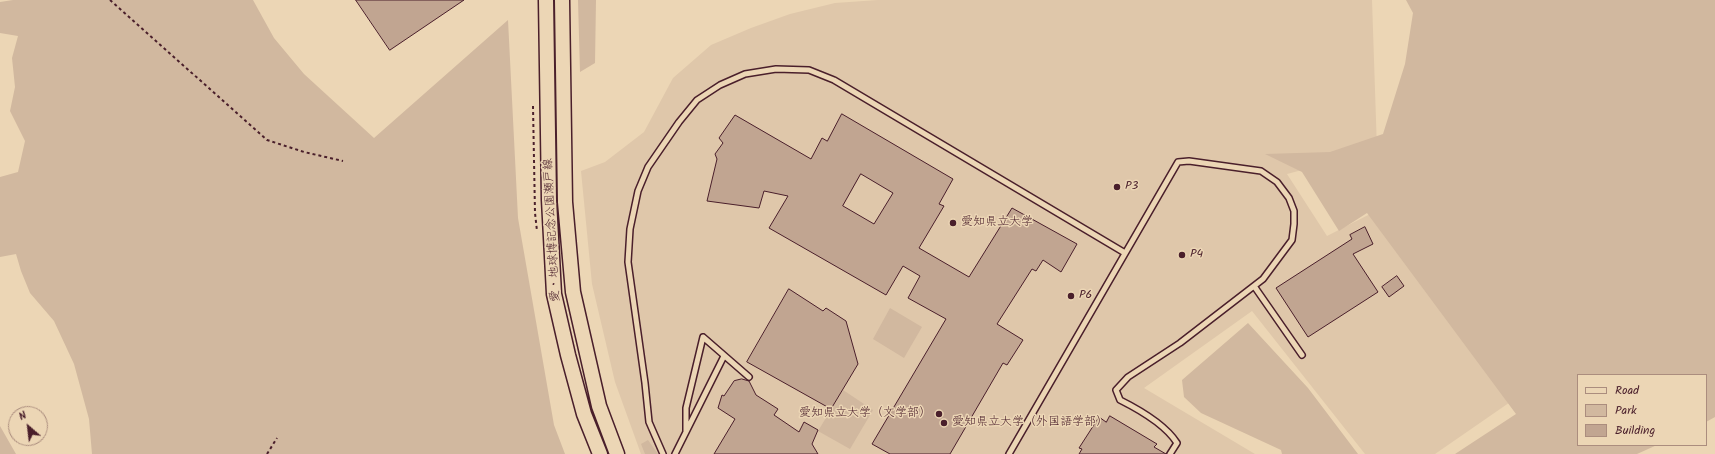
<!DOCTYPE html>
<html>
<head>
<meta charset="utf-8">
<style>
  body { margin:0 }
  #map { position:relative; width:1715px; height:454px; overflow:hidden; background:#ecd6b5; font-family:Kalam,sans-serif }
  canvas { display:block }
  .legend { position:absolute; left:1577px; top:374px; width:130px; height:72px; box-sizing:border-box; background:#ecd6b5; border:1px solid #ab8d7e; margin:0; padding:5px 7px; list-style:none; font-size:12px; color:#4a1f2b }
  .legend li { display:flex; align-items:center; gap:8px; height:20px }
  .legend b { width:20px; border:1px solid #ab8d7e }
  .north { position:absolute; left:8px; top:406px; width:40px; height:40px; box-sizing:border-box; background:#ecd6b5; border:1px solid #ab8d7e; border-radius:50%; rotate:332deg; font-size:11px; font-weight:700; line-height:16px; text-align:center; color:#4a1f2b }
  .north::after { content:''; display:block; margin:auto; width:14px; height:18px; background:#4a1f2b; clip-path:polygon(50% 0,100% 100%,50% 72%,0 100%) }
</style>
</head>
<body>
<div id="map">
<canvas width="1715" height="454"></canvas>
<ul class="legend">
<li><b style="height:5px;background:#ecd6b5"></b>Road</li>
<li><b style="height:11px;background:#d1b89f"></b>Park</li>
<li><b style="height:11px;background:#c1a591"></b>Building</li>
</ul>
<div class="north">N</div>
</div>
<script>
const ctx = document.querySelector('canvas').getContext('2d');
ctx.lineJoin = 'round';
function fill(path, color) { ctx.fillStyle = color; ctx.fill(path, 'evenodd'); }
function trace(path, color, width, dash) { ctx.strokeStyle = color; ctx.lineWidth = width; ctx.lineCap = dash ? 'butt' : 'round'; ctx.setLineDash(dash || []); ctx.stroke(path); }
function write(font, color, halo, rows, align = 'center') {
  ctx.font = font + ' Kalam,"Klee One",sans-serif'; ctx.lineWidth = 3; ctx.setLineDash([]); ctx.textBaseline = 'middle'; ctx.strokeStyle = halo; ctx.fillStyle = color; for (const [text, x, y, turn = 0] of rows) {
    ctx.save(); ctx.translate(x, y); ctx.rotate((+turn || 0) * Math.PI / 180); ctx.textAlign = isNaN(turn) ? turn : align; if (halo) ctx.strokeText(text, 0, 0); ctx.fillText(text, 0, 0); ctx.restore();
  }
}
const built = new Path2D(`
  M 878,0 L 1372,0 L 1377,150 L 1287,174 L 1327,236 L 1376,211 L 1516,398 L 1435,454 L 1365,454 L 1252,311 L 1144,388 L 1255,454 L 641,454 L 615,382 L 592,284 L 581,171 L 605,162 L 644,132 L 673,78 L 711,45 L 751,28 L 790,14 L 835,3 Z`);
const green = new Path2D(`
  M 13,0 L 253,0 L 274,38 L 304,74 L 374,138 L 508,20 L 518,218 L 554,425 L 565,454 L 92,454 L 89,419 L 74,364 L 54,321 L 30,293 L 21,271 L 16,254 L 0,257 L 0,177 L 18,172 L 25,141 L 10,111 L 15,87 L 12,58 L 18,36 L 0,33 L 0,2 Z
  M 578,0 L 596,0 L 595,63 L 580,72 Z
  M 1406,0 L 1715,0 L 1715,417 L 1706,422 L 1706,375 L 1578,375 L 1578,445 L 1657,445 L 1637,454 L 1455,454 L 1516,414 L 1367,213 L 1339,231 L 1302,172 L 1265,154 L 1330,152 L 1383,134 L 1405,64 L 1413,13 Z
  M 890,308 L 922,327 L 904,358 L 873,339 Z
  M 1248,323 L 1308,388 L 1358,454 L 1282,454 L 1281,450 L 1201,413 L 1184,397 L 1182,380 Z
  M 843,390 L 873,410 L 850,449 L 818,431 Z
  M 0,426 L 16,454 L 0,454 Z
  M 648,440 L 658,454 L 645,454 L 641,444 Z`);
const building = new Path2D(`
  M 356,0 L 464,0 L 390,50 Z
  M 842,114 L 953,179 L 939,204 L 944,206 L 919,248 L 969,277 L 1012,208 L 1077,244 L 1061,272 L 1043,260 L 1036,271 L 1032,269 L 997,324 L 1023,340 L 1007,365 L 1003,363 L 950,454 L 890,454 L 872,444 L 946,319 L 908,298 L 920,276 L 903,266 L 886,295 L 769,228 L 788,196 L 764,191 L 759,208 L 707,201 L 717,159 L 715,154 L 723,143 L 719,138 L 735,115 L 811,159 L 822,138 L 827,141 ZM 861,174 L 893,193 L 874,224 L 843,206 Z
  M 1365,227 L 1373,244 L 1353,254 L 1378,292 L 1308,337 L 1276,288 L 1352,239 L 1350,235 Z
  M 1397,276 L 1404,286 L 1389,297 L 1382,287 Z
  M 789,289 L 823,311 L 826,308 L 846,321 L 858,364 L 831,409 L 747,362 Z
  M 742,379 L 749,381 L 756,395 L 778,409 L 774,415 L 799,432 L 804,422 L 818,430 L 812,444 L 818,454 L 714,454 L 735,419 L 718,408 L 722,395 L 724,396 L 734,381 Z
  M 1110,416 L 1157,444 L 1154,447 L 1166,454 L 1079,454 L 1082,449 L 1079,448 L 1099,417 L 1106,422 Z`);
const path = new Path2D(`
  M 110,0 L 267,140 L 304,152 L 343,161
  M 533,106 L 535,213 L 537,231
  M 267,454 L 277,438`);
const lane = new Path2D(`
  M 1254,286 L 1302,355
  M 686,431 L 686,408 L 703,337 L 749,377
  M 663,454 L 649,422 L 645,383 L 628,262 L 630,229 L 638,191 L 648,167 L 679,122 L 697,100 L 720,85 L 745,74 L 776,69 L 809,70 L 834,80 L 1125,253
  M 675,454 L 724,356
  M 1009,454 L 1178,162 L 1189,161 L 1261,171 L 1277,182 L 1289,198 L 1294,211 L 1294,224 L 1292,240 L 1263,279 L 1180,343 L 1128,377 L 1116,390 L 1120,400 C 1140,410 1165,424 1177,443 L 1170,454`);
const secondary = new Path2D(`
  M 546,0 L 549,200 L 554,294 L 568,355 L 584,414 L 600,454
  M 562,0 L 565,202 L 573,292 L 599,406 L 617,454`);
const markers = [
  [1117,187,4,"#4a1f2b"],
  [953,223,4,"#4a1f2b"],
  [1182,255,4,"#4a1f2b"],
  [1071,296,4,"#4a1f2b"],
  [939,414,4,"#4a1f2b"],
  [944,423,4,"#4a1f2b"]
];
const poiNames = [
  ["P3",1125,187],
  ["愛知県立大学",961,223],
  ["P4",1190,255],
  ["P6",1079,296],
  ["愛知県立大学（文学部）",931,414,"right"],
  ["愛知県立大学（外国語学部）",952,423]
];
const streetNames = [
  ["愛・地球博記念公園瀬戸線",553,230,-93]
];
fill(built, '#dfc7aa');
fill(green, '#d1b89f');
fill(building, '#c1a591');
trace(building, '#4a1f2b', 1);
trace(lane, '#4a1f2b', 8);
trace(secondary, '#4a1f2b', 17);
trace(path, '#4a1f2b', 2, [3, 3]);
trace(lane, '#ecd6b5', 5);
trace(secondary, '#ecd6b5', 14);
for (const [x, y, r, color] of markers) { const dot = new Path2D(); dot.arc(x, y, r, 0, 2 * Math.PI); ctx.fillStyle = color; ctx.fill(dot); trace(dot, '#ecd6b5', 1.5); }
write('12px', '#4a1f2b', '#ecd6b5', poiNames, 'left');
write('12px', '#4a1f2b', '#ecd6b5', streetNames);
</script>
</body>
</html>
